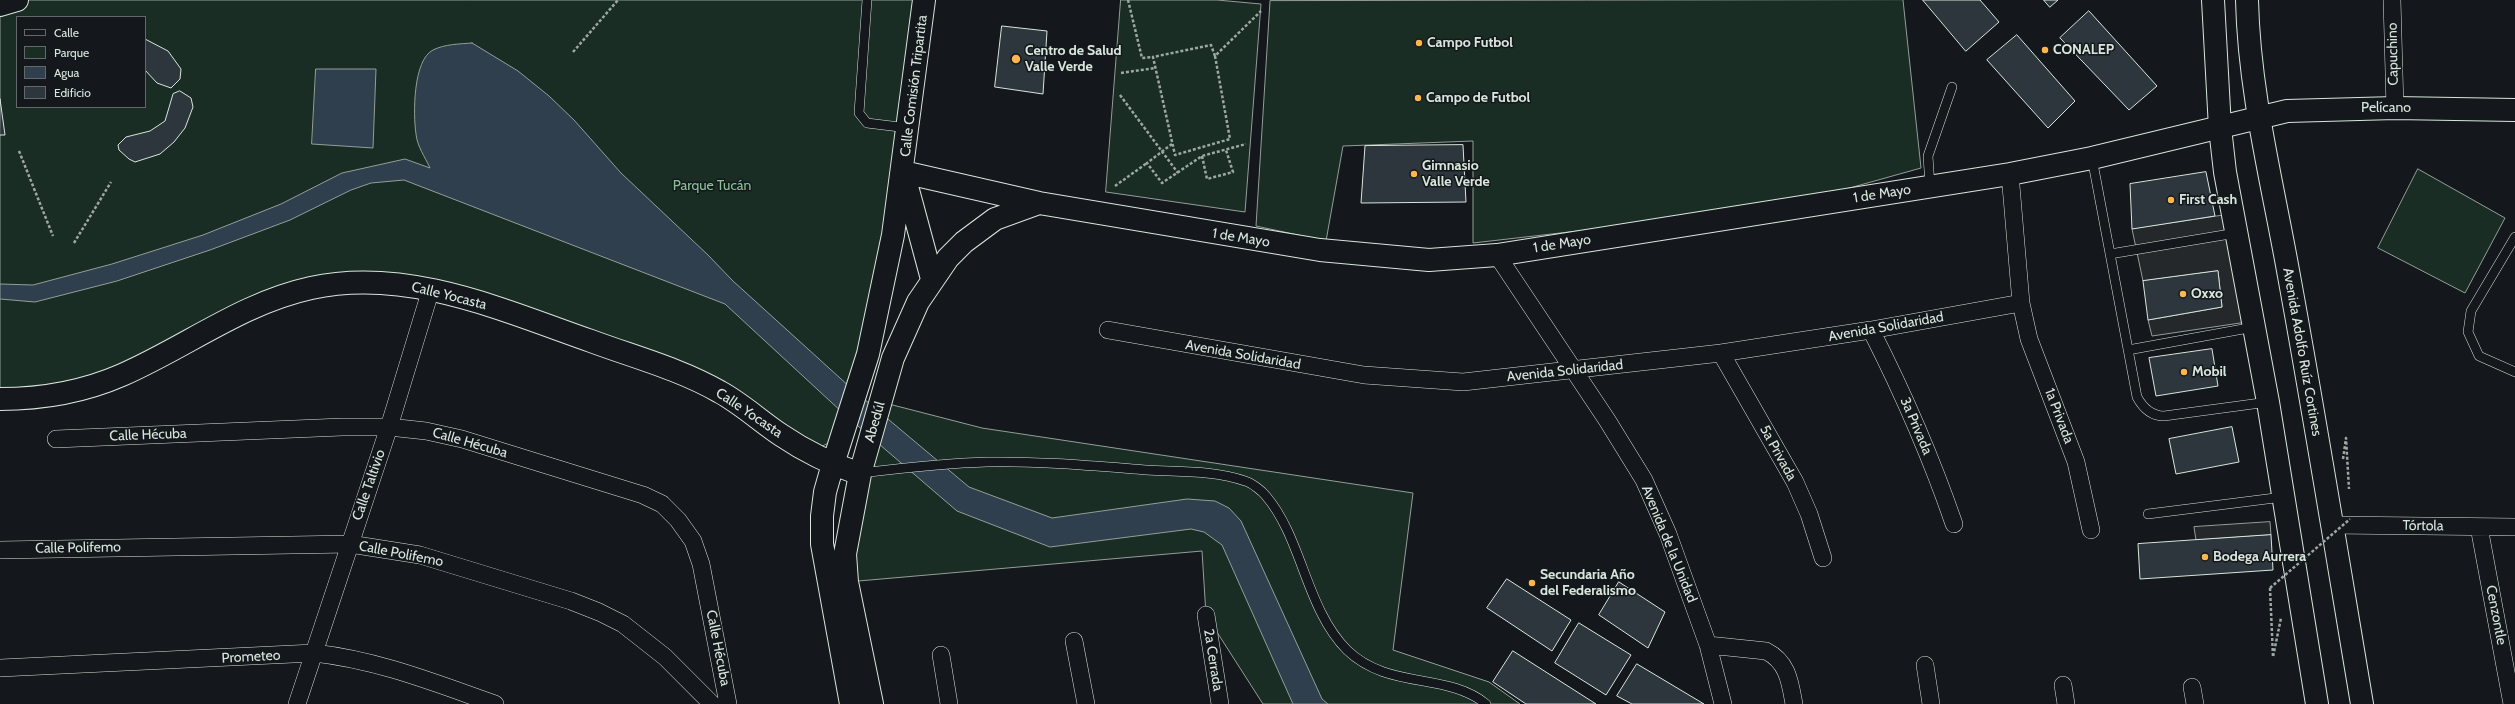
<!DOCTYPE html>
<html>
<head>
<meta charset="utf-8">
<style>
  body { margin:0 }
  #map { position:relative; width:2515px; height:704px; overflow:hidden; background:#14181c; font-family:Cabin,sans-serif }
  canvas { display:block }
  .legend { position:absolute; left:16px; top:16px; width:130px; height:92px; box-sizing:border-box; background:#14181c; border:1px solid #626a69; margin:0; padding:5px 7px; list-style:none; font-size:12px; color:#d8e6dc }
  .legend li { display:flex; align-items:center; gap:8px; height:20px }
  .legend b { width:20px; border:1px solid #626a69 }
</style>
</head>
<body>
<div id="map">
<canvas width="2515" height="704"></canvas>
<ul class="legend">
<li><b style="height:5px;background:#14181c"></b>Calle</li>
<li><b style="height:11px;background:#1a2d24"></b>Parque</li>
<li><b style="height:11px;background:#2f3f4d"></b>Agua</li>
<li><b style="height:11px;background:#2c363c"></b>Edificio</li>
</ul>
</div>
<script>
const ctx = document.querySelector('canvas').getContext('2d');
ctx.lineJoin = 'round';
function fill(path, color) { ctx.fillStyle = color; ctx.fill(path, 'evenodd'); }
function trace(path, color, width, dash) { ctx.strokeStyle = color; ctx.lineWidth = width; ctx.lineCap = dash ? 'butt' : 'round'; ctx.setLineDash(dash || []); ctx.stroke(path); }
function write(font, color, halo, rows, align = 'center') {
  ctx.font = font + ' Cabin,sans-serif'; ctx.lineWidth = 3; ctx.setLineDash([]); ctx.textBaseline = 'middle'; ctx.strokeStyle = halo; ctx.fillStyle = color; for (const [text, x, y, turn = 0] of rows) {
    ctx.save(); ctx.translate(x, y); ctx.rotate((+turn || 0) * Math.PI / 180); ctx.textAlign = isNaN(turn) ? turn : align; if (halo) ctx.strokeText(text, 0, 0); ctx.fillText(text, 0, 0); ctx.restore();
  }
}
const green = new Path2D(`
  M 17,0 L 924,0 L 893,235 L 830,442 L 810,453 L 722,393 L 431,289 L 312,288 L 122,375 L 0,399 L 0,5 ZM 17,17 L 145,17 L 145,107 L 17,107 Z
  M 1121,0 L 1217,0 L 1261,4 L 1245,212 L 1106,192 Z
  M 1903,0 L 1921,168 L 1778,208 L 1473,243 L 1473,141 L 1343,146 L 1326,241 L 1256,226 L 1270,1 Z
  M 2418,169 L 2505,218 L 2465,293 L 2378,248 Z
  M 881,402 L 982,428 L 1413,493 L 1393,650 L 1489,682 L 1520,704 L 1263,704 L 1206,615 L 1202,551 L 847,582 Z`);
const parking = new Path2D(`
  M 2226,215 L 2247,322 L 2152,336 L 2148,320 L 2222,307 L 2218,271 L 2143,281 L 2132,229 Z
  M 2270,522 L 2271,535 L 2196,540 L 2194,527 Z`);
const water = new Path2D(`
  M 472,43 L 518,71 L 549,96 L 574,120 L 621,173 L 708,255 L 733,281 L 851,388 L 969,487 L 1052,518 L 1187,499 L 1215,501 L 1229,508 L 1241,521 L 1322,699 L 1328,704 L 1293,704 L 1222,545 L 1204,532 L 1191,529 L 1050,547 L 957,511 L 844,414 L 725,304 L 404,180 L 371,183 L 351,190 L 290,220 L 210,250 L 117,281 L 35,302 L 0,299 L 0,284 L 33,285 L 112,264 L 203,235 L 281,204 L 342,173 L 405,159 L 430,168 C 425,157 417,146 416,134 C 413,114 413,60 433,50 C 445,44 460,44 472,43 Z
  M 316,69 L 376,69 L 373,148 L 312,144 Z`);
const building = new Path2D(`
  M 1923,0 L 1980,0 L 1999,22 L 1966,51 Z
  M 2044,0 L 2058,0 L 2050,7 Z
  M 2089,11 L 2157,86 L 2129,110 L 2060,38 Z
  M 1002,26 L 1047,31 L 1043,94 L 995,87 Z
  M 2017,35 L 2075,101 L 2048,128 L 1987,60 Z
  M 145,39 L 168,51 L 181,69 L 180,79 L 171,88 L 157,83 L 145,70 Z
  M 180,91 L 191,98 L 193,107 L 185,128 L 174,142 L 160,154 L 135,162 L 129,159 L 119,150 L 118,145 L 126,137 L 150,131 L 165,121 L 173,94 Z
  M 0,99 L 5,135 L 0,135 Z
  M 1463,145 L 1466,202 L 1361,203 L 1365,146 Z
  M 2206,172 L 2215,216 L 2132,229 L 2130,184 Z
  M 2218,271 L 2222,307 L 2148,320 L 2143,281 Z
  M 2212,349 L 2218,386 L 2156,396 L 2149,358 Z
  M 2232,427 L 2239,462 L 2176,474 L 2169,439 Z
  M 2271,535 L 2273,570 L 2140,579 L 2138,544 Z
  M 1507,579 L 1571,620 L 1552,651 L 1487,608 Z
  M 1619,582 L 1665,612 L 1648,648 L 1599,615 Z
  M 1579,623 L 1631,655 L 1606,695 L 1555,663 Z
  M 1513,651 L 1596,704 L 1526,704 L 1493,682 Z
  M 1637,664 L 1704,704 L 1632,704 L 1617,696 Z`);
const path = new Path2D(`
  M 1128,0 L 1142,58 L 1153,57
  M 573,52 L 618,0
  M 1215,56 L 1230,139 L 1175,155 L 1153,57 L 1211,45 L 1215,56 L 1261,11
  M 1121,73 L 1155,68
  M 1120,95 L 1178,173
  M 1172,144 L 1147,163 L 1162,183 L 1202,156 L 1246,144
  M 19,151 L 53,236
  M 1202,156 L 1207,179 L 1233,172 L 1226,150
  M 1115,186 L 1147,163
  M 74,243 L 111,182
  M 2343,459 L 2346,438 L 2349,489
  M 2270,588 L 2273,657 L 2281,618`);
const lane = new Path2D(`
  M 867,0 L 859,113 L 867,123 L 908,128
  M 2092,158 L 2137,397 C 2143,408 2151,416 2164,416 L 2268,402
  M 1930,186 L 1928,156 L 1952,87
  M 2515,237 L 2471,311 L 2468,332 L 2479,356 L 2515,372
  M 2110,254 L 2236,233
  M 2128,350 L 2254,327
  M 861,473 C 903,468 945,463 987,462 C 1039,461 1094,466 1146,470 C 1178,472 1215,470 1245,481 C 1252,483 1262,491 1266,496 C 1302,538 1306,609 1347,650 C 1388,690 1447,672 1486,704
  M 2148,514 L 2283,497`);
const street = new Path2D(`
  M 2392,0 L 2395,108
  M 2010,174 L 2021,303 L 2029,339 L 2076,462 L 2091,530
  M 1497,255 L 1607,420 L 1644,480 L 1668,534 L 1708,645 L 1723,704
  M 1108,330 L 1364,375 L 1463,382 L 1721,353 L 1871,330 L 2021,303
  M 1871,330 C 1903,393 1931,457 1954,524
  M 1721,353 L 1795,482 L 1809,514 L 1823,558
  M 56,439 L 342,427 L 389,427 L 426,431 L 462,439 L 643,495 L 662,504 L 678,520 L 693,541 L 701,564 L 728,704
  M 2332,525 L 2515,527
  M 2479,527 L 2512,704
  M 0,550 L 350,544 L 420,555 L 571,601 L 599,612 L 623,624 L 665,657 L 712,704
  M 1206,615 L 1220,704
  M 1074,641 L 1086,704
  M 1708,645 L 1766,651 C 1788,662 1790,682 1794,704
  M 941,655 L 949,704
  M 1925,665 L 1931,704
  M 0,668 L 314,653 C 378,660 435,683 495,704
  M 2063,685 L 2066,704
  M 2192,687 L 2195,704
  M 297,704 L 389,427 L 431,289`);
const secondary = new Path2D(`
  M 0,5 L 17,0
  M 903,172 L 1039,203 L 1320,250 L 1429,260 L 1497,255 L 2010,174 L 2092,158 L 2287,111 L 2395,108 L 2515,110
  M 905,179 L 932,279
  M 0,399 C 42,399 83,392 122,375 C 186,347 242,303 311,288 C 407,267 502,310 591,341 C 634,357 680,369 720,392 C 742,404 760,421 781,435 C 806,452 831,464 860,474
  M 851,704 L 822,544 L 822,516 L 825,492 L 833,464 L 868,354 L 893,235 L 924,0
  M 872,704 L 847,582 L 845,554 L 860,474 L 893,358 L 918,302 L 948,258 L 964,242 L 995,219 L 1039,203`);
const primary = new Path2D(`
  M 2213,0 L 2220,128 L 2225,172 L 2268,402 L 2317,704
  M 2247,0 C 2249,93 2273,185 2289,276 C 2315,418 2338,561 2362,704`);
const pathBridge = new Path2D(`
  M 2270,588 L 2350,519`);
const markers = [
  [1419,43,4,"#ffb74d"],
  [2045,50,4,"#ffb74d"],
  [1016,59,5,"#ffb74d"],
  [1418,98,4,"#ffb74d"],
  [1414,174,4,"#ffb74d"],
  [2171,200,4,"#ffb74d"],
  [2183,294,4,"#ffb74d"],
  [2184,372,4,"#ffb74d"],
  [2205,557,4,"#ffb74d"],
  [1532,583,4,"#ffb74d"]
];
const poiNames = [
  ["Campo Futbol",1427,43],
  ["CONALEP",2053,50],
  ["Centro de Salud",1025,51],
  ["Valle Verde",1025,67],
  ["Campo de Futbol",1426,98],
  ["Gimnasio",1422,166],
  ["Valle Verde",1422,182],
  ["First Cash",2179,200],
  ["Oxxo",2191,294],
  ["Mobil",2192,372],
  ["Bodega Aurrera",2213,557],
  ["Secundaria Año",1540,575],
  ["del Federalismo",1540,591]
];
const streetNames = [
  ["Capuchino",2393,54,-91],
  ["Calle Comisión Tripartita",914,86,-83],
  ["Pelícano",2386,108],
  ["1 de Mayo",1882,194,-9],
  ["1 de Mayo",1241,238,9],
  ["1 de Mayo",1562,244,-9],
  ["Calle Yocasta",449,296,14],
  ["Avenida Solidaridad",1886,327,-10],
  ["Avenida Adolfo Ruíz Cortines",2302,352,80],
  ["Avenida Solidaridad",1243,355,10],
  ["Avenida Solidaridad",1565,371,-6],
  ["Calle Yocasta",749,413,34],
  ["1a Privada",2059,416,69],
  ["Abedúl",875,422,-74],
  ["3a Privada",1916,426,67],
  ["Calle Hécuba",148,435,-2],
  ["Calle Hécuba",470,443,16],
  ["5a Privada",1778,453,61],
  ["Calle Taltivio",369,485,-71],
  ["Tórtola",2423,526,1],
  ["Avenida de la Unidad",1669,544,68],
  ["Calle Polifemo",78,548,-1],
  ["Calle Polifemo",401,554,11],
  ["Cenzontle",2496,615,79],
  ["Calle Hécuba",718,648,79],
  ["Prometeo",251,657,-3],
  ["2a Cerrada",1213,660,81]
];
const parkNames = [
  ["Parque Tucán",712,186]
];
fill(green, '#1a2d24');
trace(green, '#939e99', 1);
fill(parking, '#24282b');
trace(parking, '#939e99', 1);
fill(water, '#2f3f4d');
trace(water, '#939e99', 1);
fill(building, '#2c363c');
trace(building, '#d8e6dc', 1);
trace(lane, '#d8e6dc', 10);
trace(street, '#d8e6dc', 18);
trace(secondary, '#d8e6dc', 24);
trace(primary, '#d8e6dc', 24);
trace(path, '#9da8a2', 2.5, [3, 2]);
trace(lane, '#14181c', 9);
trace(street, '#14181c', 17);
trace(secondary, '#14181c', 22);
trace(primary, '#14181c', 22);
trace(pathBridge, '#9da8a2', 2.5, [3, 2]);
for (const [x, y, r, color] of markers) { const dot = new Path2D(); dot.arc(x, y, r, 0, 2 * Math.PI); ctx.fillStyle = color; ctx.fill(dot); trace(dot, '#14181c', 1.5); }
write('bold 14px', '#d8e6dc', '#14181c', poiNames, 'left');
write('14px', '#d8e6dc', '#14181c', streetNames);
write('14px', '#8ac095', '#14181c', parkNames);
</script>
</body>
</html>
